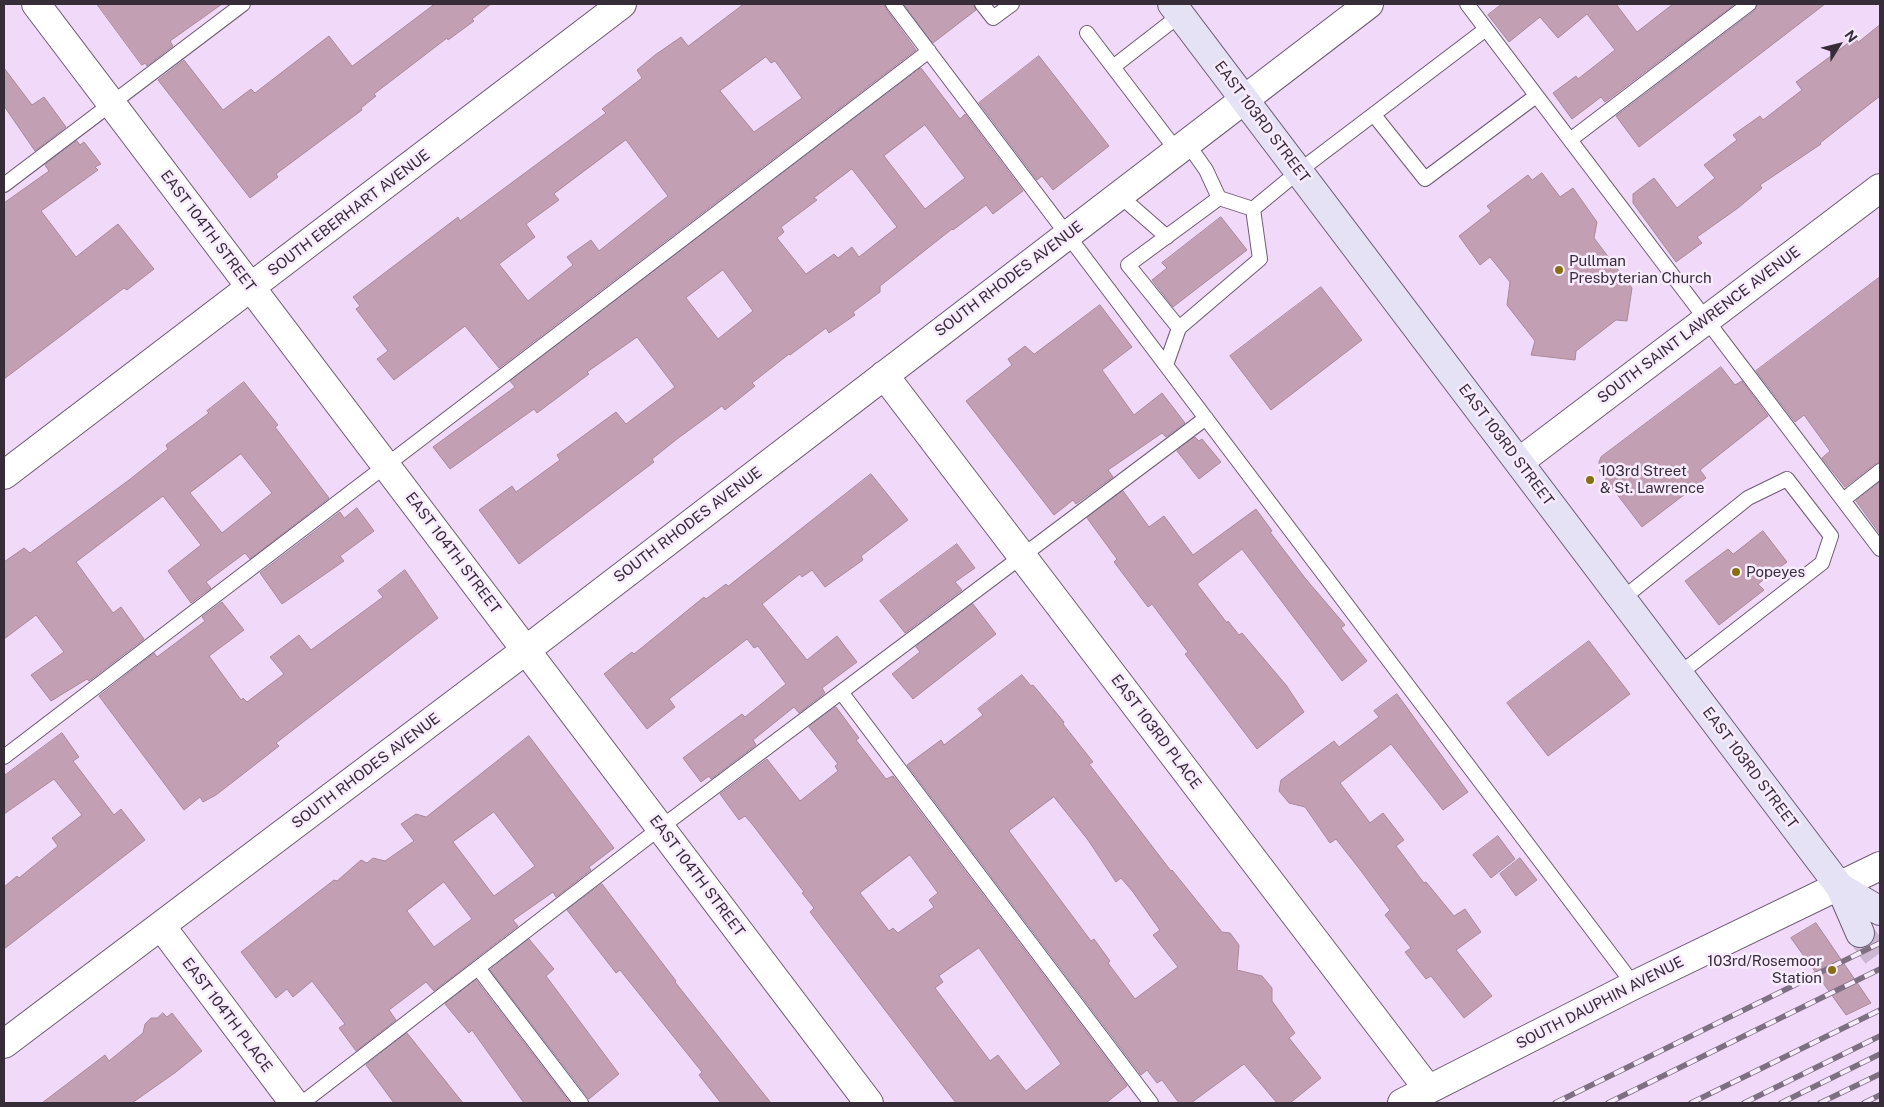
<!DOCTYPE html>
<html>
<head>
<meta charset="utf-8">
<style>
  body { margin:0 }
  #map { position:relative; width:1884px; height:1107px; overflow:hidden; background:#f1daf9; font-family:"Public Sans",sans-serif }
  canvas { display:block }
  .frame { position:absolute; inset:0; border:5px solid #362d39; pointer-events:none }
  .north { position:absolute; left:1814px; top:20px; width:50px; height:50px; -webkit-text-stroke:4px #f8ebfe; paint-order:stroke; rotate:54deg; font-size:14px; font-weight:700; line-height:20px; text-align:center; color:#362d39 }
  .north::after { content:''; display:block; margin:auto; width:18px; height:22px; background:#362d39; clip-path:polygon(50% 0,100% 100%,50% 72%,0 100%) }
</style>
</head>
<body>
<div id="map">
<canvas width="1884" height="1107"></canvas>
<div class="frame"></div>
<div class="north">N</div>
</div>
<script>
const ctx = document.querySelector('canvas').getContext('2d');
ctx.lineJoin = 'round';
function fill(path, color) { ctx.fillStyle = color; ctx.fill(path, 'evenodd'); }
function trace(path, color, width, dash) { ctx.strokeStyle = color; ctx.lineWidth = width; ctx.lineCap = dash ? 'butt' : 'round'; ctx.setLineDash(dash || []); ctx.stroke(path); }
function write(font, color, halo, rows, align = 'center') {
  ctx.font = font + ' "Public Sans",sans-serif'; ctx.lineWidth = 5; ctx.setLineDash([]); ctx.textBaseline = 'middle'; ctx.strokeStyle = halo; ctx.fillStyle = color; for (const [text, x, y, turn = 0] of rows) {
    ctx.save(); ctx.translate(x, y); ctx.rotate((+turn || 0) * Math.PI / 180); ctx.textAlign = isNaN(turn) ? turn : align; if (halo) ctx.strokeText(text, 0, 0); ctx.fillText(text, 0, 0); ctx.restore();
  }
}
const building = new Path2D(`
  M 97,4 L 222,4 L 170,41 L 173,46 L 147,66 L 145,63 L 142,65 Z
  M 435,4 L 491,4 L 472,19 L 474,21 L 448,40 L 447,38 L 374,94 L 376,96 L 361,108 L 362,110 L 276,174 L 278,177 L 250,198 L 158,80 L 184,60 L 223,110 L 251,89 L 255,93 L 329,36 L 352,66 Z
  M 744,4 L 884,4 L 886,9 L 916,50 L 499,368 L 465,326 L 394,380 L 377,359 L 388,351 L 356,309 L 360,306 L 353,297 L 458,217 L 460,221 L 606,113 L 602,109 L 642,78 L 637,70 L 655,55 L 681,37 L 688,46 ZM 766,57 L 771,63 L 775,61 L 802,98 L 754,132 L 720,91 ZM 626,140 L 668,196 L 599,251 L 591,240 L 567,257 L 573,265 L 528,301 L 499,264 L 535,237 L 526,224 L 559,200 L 554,194 Z
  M 904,4 L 973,4 L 976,10 L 933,43 Z
  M 1502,4 L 1616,4 L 1637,32 L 1673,4 L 1735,4 L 1605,102 L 1601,97 L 1572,119 L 1553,93 L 1576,76 L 1578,79 L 1615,50 L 1587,14 L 1558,38 L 1540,17 L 1509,42 L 1488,15 Z
  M 1758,4 L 1825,4 L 1639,147 L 1616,116 L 1754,11 Z
  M 1880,25 L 1880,96 L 1820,143 L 1821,144 L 1760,185 L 1762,188 L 1738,208 L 1697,237 L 1702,243 L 1676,262 L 1633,203 L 1633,194 L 1654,178 L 1677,208 L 1715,178 L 1704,165 L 1737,140 L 1733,135 L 1760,116 L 1763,120 L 1802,90 L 1796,82 L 1855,38 L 1858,42 Z
  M 1039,56 L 1109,146 L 1053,190 L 1042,176 L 1037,180 L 979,103 Z
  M 4,68 L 32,105 L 44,97 L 66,127 L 35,151 L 4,106 Z
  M 921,68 L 960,119 L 965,114 L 1023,191 L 993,214 L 986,205 L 953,230 L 952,229 L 880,286 L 880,292 L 853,312 L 855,315 L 829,333 L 826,328 L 790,355 L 789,354 L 752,383 L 755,386 L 725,410 L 722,406 L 677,439 L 652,459 L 654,462 L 519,564 L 479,510 L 512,486 L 516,492 L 560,460 L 557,455 L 616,412 L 626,424 L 675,387 L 637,337 L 587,372 L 589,374 L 537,413 L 534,409 L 450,469 L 433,447 L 515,387 L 510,381 ZM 925,125 L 965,178 L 925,209 L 884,156 ZM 852,169 L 897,227 L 859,257 L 852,247 L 838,258 L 834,254 L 806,274 L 777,238 L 784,232 L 781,227 L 817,200 L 814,198 ZM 723,270 L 753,311 L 718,339 L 686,298 Z
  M 77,141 L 80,145 L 84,142 L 101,164 L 95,167 L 98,170 L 41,211 L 76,257 L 118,224 L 154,269 L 127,290 L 124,288 L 4,379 L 4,203 L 49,171 L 45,165 Z
  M 1542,173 L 1560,197 L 1573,188 L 1597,222 L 1594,238 L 1632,288 L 1627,321 L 1616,320 L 1576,351 L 1575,360 L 1531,355 L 1535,341 L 1507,305 L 1510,282 L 1490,257 L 1480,265 L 1459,236 L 1491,211 L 1487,206 L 1528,175 L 1532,180 Z
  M 1221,217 L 1247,250 L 1173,307 L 1152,280 L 1167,268 L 1162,263 Z
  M 1880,277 L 1880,462 L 1875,464 L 1845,487 L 1822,458 L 1830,451 L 1804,415 L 1795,422 L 1756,371 Z
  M 1321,287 L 1362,340 L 1271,410 L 1230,356 Z
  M 1100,305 L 1132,347 L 1102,370 L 1134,415 L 1162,393 L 1185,423 L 1166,437 L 1162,433 L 1108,470 L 1113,477 L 1076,504 L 1073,500 L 1054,515 L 966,401 L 1012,365 L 1008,359 L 1025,346 L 1034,354 Z
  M 1721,367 L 1735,385 L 1742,381 L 1768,416 L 1700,470 L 1706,478 L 1642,527 L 1600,472 L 1599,462 L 1601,457 Z
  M 244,382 L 278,425 L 275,427 L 329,498 L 250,559 L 245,553 L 206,582 L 211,588 L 191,603 L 168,571 L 201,545 L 163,496 L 76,562 L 113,613 L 121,607 L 144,639 L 89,681 L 87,679 L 51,701 L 31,675 L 64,652 L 36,615 L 4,639 L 4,562 L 24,548 L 30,553 L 129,480 L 168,449 L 166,445 L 209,413 L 207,411 ZM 241,454 L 272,493 L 222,533 L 190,493 Z
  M 1195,437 L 1199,441 L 1202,439 L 1221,462 L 1199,479 L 1177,451 Z
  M 871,474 L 908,520 L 861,556 L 863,560 L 825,587 L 812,570 L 802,577 L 800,574 L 762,604 L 807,660 L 837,636 L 857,662 L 822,688 L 825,693 L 799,713 L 794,707 L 753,740 L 756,745 L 711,779 L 709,776 L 701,782 L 683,758 L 742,714 L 745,717 L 786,684 L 758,646 L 754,648 L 747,639 L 669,699 L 675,707 L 647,729 L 604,674 L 632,652 L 634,654 L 704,597 L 706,599 L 726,584 L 728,586 Z
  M 1880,482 L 1880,534 L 1856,501 Z
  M 1123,491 L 1149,527 L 1164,516 L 1193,555 L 1256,509 L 1272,531 L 1270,532 L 1305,578 L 1345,625 L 1341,628 L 1367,661 L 1342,681 L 1242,549 L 1197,584 L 1227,623 L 1228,621 L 1239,635 L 1242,633 L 1286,685 L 1304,712 L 1257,749 L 1185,654 L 1188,652 L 1152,604 L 1148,607 L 1114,562 L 1117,559 L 1087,518 Z
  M 357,508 L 374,531 L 340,556 L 344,561 L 282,604 L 260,573 L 340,512 L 344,518 Z
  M 1763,531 L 1787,562 L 1758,584 L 1764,590 L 1719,625 L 1685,581 L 1728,549 L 1733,554 Z
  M 957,544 L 975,568 L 955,582 L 962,590 L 905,633 L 880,601 Z
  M 405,570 L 438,618 L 276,743 L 279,746 L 247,771 L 216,795 L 203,802 L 200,797 L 184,810 L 99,696 L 154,653 L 157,657 L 205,621 L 202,617 L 222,602 L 244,630 L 209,656 L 241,700 L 243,698 L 247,702 L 284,674 L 270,657 L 299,635 L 311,650 L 383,597 L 378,591 Z
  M 973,604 L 996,634 L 913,699 L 892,674 L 920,652 L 916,647 Z
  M 1589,641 L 1630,694 L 1548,756 L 1507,703 Z
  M 1022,675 L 1031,686 L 1033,685 L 1064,722 L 1063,724 L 1093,762 L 1089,764 L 1171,871 L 1172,870 L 1222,932 L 1230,933 L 1239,945 L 1237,970 L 1262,976 L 1272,988 L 1272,1001 L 1295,1033 L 1289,1038 L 1321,1078 L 1290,1103 L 1277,1103 L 1244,1064 L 1191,1103 L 1179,1103 L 1162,1080 L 1157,1083 L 1147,1070 L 1141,1075 L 907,765 L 941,740 L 944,745 L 983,715 L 978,709 ZM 1054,797 L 1088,840 L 1116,882 L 1121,878 L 1133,892 L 1160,930 L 1153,935 L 1178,967 L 1135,999 L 1108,963 L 1110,961 L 1094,939 L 1091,941 L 1009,831 Z
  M 1397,694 L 1468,792 L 1443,810 L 1391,744 L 1340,783 L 1370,823 L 1383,813 L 1404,840 L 1396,846 L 1424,883 L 1426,882 L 1454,916 L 1465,909 L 1481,932 L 1456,950 L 1492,996 L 1464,1018 L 1431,976 L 1426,979 L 1405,952 L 1411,948 L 1385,915 L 1390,910 L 1361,871 L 1336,839 L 1330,843 L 1305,807 L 1289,803 L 1279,791 L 1281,780 L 1334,741 L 1339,747 L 1379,717 L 1374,711 Z
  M 836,707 L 859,738 L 856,740 L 886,779 L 893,776 L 1127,1086 L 1106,1103 L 956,1103 L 810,912 L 814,908 L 802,893 L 804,892 L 752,824 L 745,816 L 739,820 L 720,794 L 767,759 L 800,801 L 838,771 L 835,766 L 838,764 L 809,727 ZM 910,855 L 938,893 L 929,900 L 934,907 L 898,933 L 893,928 L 889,931 L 860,893 ZM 979,948 L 1061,1064 L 1026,1091 L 998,1055 L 990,1061 L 935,988 L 943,982 L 939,976 Z
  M 62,733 L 79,757 L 73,761 L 114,815 L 121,809 L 145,840 L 4,949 L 4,887 L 17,876 L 19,878 L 58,846 L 52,838 L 82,815 L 54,779 L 4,814 L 4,776 Z
  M 529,736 L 614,848 L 589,867 L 591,870 L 556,897 L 553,892 L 513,920 L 518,926 L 434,991 L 426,982 L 389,1010 L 396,1020 L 356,1051 L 339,1028 L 345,1024 L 312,981 L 293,997 L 287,989 L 276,998 L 241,952 L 334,880 L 337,881 L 361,860 L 367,863 L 373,858 L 385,861 L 414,841 L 401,824 L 416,814 L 426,817 ZM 494,812 L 535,866 L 494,896 L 453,842 ZM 444,882 L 472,919 L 434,947 L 407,911 Z
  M 1498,836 L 1515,859 L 1491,878 L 1473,855 Z
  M 1520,858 L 1537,880 L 1516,896 L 1500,874 Z
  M 602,884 L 676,981 L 675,982 L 771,1103 L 721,1103 L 699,1075 L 702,1072 L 620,970 L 616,973 L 567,910 Z
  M 1816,923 L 1871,1003 L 1846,1015 L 1791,938 Z
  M 529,939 L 554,969 L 546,976 L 619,1074 L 589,1099 L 490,970 Z
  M 476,980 L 570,1103 L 524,1103 L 472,1030 L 469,1033 L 445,1004 Z
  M 163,1013 L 167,1017 L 172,1013 L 202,1051 L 176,1072 L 132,1103 L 42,1103 L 105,1055 L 109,1061 L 143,1033 L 145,1024 L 151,1018 L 157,1018 Z
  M 407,1033 L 463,1103 L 394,1103 L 366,1065 Z`);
const secondaryTunnel = new Path2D(`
  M 1860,933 L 1880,960`);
const service = new Path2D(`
  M 893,4 L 1634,985
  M 982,4 L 993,18 L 1012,4
  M 1467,4 L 1880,549
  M 1087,33 L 1177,151
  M 1113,67 L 1180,15
  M 1374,115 L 1425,179 L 1536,96
  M 1570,140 L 1749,4
  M 1187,143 L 1206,170 L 1219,198
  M 4,185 L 243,4
  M 1119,195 L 1167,237
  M 1179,328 L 1128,265 L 1219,198 L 1253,209 L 1299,171 L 1486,29
  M 1166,365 L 1179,328 L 1260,259 L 1253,209
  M 1843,500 L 1880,471
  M 1622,599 L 1748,498 L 1787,479 L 1831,536 L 1822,563 L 1679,674
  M 841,692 L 1151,1103
  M 4,757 L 929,51
  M 478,968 L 581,1103
  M 302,1103 L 660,828 L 1206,418`);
const minor = new Path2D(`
  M 36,4 L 869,1103
  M 884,375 L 1428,1089
  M 1519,462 L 1880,188
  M 4,475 L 622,4
  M 161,926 L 294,1103
  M 4,1044 L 526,650 L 1369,4
  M 1402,1103 L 1634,985 L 1880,866`);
const secondary = new Path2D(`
  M 1172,4 L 1840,887 L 1860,933
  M 1840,887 L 1880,911`);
const rail = new Path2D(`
  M 1555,1103 L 1880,943
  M 1608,1103 L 1880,969
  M 1691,1103 L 1880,1010
  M 1744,1103 L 1880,1036
  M 1781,1103 L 1880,1054
  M 1820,1103 L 1880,1074
  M 1864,1103 L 1880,1095`);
const markers = [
  [1559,270,5,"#887011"],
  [1590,480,5,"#887011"],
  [1736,572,5,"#887011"],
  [1832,970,5,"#887011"]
];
const streetNames = [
  ["EAST 103RD STREET",1262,122,53],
  ["SOUTH EBERHART AVENUE",349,213,-37],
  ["EAST 104TH STREET",208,231,53],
  ["SOUTH RHODES AVENUE",1009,279,-37],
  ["SOUTH SAINT LAWRENCE AVENUE",1699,325,-37],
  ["EAST 103RD STREET",1506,445,53],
  ["SOUTH RHODES AVENUE",688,525,-37],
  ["EAST 104TH STREET",453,553,53],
  ["EAST 103RD PLACE",1156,732,53],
  ["EAST 103RD STREET",1750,768,53],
  ["SOUTH RHODES AVENUE",366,771,-37],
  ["EAST 104TH STREET",697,876,53],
  ["SOUTH DAUPHIN AVENUE",1600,1003,-27],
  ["EAST 104TH PLACE",227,1015,53]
];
const poiNames = [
  ["Pullman",1569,261],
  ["Presbyterian Church",1569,278],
  ["103rd Street",1600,471],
  ["& St. Lawrence",1600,488],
  ["Popeyes",1746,572],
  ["103rd/Rosemoor",1822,961,"right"],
  ["Station",1822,978,"right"]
];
fill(building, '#c29fb2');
trace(building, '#a9889a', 1);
trace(secondaryTunnel, '#ccb7d3', 28, [28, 14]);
trace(service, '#6d5a74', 16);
trace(minor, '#6d5a74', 30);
trace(secondary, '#6d5a74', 30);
trace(service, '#fff', 14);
trace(minor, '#fff', 28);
trace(secondary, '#e5e2f6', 28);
trace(rail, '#7e6f83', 5.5);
trace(rail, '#f8ebfe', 4, [11]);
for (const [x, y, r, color] of markers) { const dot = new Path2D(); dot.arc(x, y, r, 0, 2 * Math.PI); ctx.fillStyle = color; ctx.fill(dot); trace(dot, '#f8ebfe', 2); }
write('15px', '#362d39', '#f8ebfe', streetNames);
write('15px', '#362d39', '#f8ebfe', poiNames, 'left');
</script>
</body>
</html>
